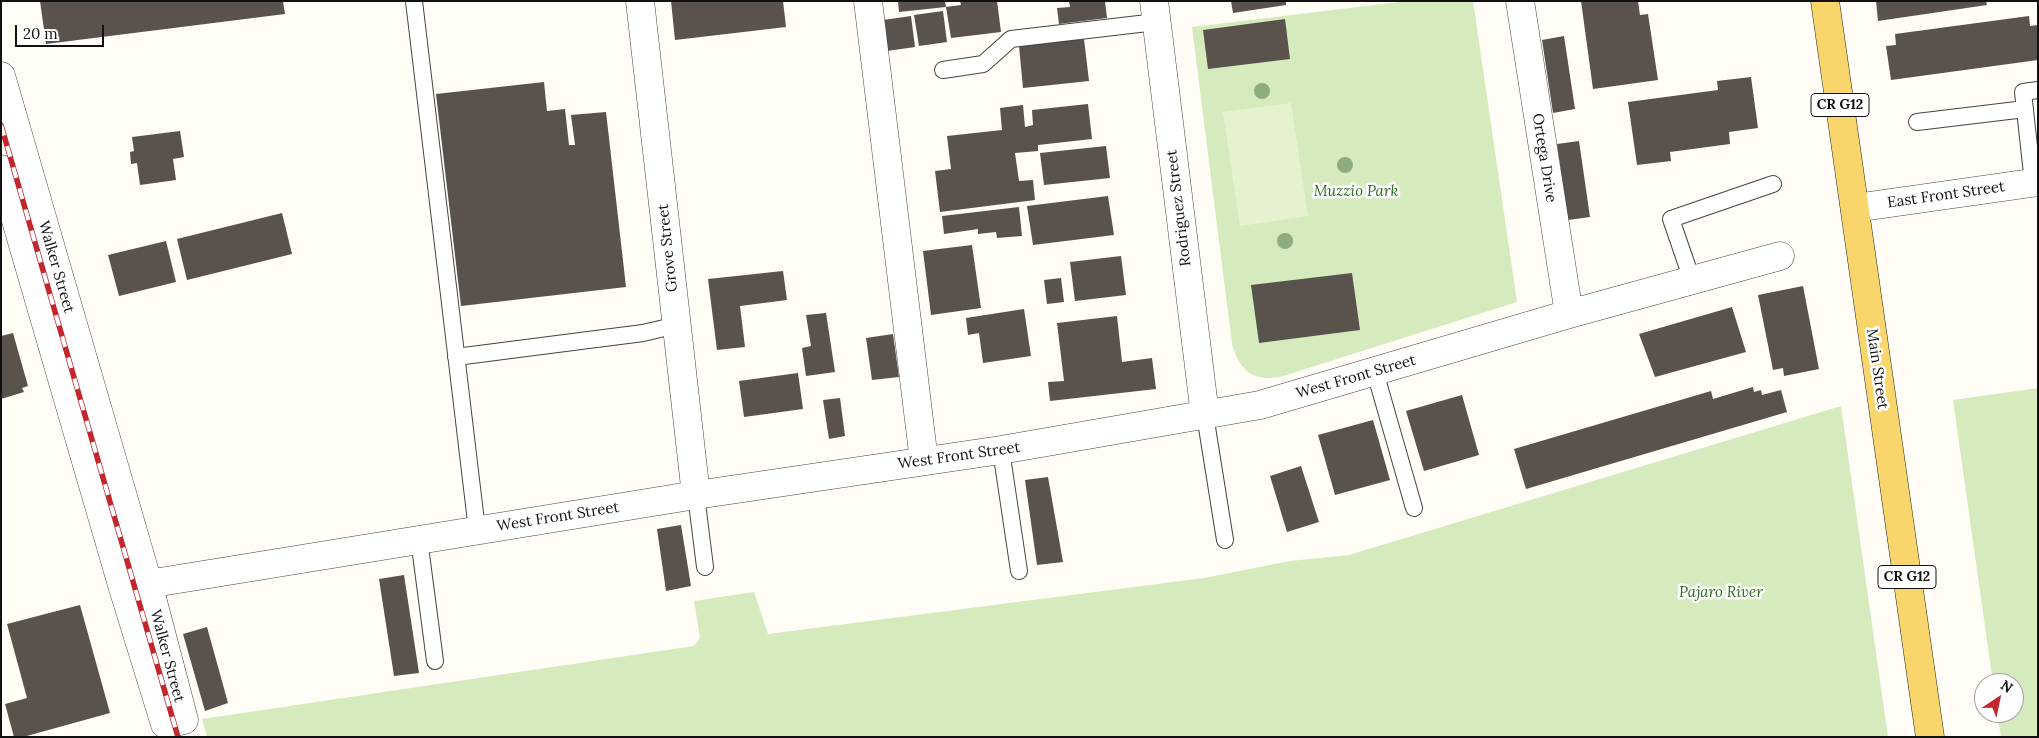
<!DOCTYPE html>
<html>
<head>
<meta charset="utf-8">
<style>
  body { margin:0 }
  #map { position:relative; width:2039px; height:738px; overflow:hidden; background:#fffdf5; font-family:Lora,serif }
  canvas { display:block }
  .frame { position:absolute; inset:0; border:2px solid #111; pointer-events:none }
  .north { position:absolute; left:1974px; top:673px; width:50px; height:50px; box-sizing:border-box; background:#fff; border:1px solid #a0a0a0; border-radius:50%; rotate:34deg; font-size:14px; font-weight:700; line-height:20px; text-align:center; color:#111 }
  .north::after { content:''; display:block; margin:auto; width:18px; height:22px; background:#c4262e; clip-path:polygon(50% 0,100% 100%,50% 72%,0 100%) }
  .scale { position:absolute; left:15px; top:25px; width:89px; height:22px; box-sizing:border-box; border:2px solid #111; border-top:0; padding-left:6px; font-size:15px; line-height:18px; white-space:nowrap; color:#111; -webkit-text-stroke:4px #fff; paint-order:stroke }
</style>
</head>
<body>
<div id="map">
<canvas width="2039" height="738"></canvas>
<div class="frame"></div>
<div class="north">N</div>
<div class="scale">20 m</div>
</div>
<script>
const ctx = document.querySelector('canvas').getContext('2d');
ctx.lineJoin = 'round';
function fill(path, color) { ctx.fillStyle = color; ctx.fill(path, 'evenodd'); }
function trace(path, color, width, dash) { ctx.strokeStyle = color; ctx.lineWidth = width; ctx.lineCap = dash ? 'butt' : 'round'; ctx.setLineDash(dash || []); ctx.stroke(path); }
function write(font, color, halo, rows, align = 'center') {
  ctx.font = font + ' Lora,serif'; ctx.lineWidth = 5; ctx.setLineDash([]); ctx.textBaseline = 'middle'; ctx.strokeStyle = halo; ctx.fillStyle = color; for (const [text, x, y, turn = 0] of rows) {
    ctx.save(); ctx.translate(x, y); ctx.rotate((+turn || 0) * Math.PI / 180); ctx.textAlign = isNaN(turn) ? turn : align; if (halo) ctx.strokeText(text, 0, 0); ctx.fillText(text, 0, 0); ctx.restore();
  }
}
const green = new Path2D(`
  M 1407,1 L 1473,1 L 1517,302 L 1280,377 C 1253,382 1239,370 1232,344 L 1192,27 Z
  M 2038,388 L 2038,737 L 2001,737 L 1997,713 L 2014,713 L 2014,683 L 1993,683 L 1953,400 Z
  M 1841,406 L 1888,737 L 207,737 L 202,719 L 694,646 L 700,638 L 694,601 L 754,592 L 768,634 L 1204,578 L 1290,561 L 1349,555 Z`);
const pitch = new Path2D(`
  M 1291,103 L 1308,216 L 1240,226 L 1223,112 Z`);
const building = new Path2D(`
  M 40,1 L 283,1 L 285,14 L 46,44 Z
  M 671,1 L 783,1 L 786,27 L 675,40 Z
  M 898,1 L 945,1 L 946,7 L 899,12 Z
  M 960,1 L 997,1 L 1001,32 L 951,38 L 946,7 L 961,5 Z
  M 1069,1 L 1105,1 L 1107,18 L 1059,24 L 1057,8 L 1070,7 Z
  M 1231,1 L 1286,1 L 1286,5 L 1233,13 Z
  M 1581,1 L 1638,1 L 1640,15 L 1648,14 L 1658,80 L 1593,89 Z
  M 1876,1 L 1986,1 L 1987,5 L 1878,21 Z
  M 943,11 L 947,42 L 919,46 L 914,15 Z
  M 911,16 L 915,47 L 887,51 L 883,20 Z
  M 2029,16 L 2030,26 L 2038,25 L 2038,60 L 1891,80 L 1886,46 L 1896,45 L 1895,34 Z
  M 1285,19 L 1290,59 L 1208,69 L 1203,30 Z
  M 1564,36 L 1575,109 L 1553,113 L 1542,40 Z
  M 1084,39 L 1089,81 L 1023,88 L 1019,46 Z
  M 1751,77 L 1758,128 L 1729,132 L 1730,144 L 1670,152 L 1671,161 L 1637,165 L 1628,102 L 1718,90 L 1717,81 Z
  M 544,82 L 547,111 L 565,109 L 569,145 L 575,145 L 571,115 L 606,112 L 626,287 L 461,306 L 436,94 Z
  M 1088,104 L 1092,139 L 1038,145 L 1038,151 L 1015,153 L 1019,181 L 1033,180 L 1035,200 L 940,212 L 935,171 L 951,169 L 947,136 L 1002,130 L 1000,108 L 1023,105 L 1025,127 L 1033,125 L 1032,110 Z
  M 180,131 L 184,157 L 173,159 L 176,180 L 140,185 L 137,163 L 131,164 L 130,152 L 134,151 L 132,137 Z
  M 1579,141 L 1590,217 L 1568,220 L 1557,144 Z
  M 1106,146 L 1110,178 L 1044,185 L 1040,153 Z
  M 1108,196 L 1114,235 L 1033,245 L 1027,206 Z
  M 1019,207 L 1022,236 L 997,238 L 996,232 L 978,234 L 978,229 L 944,234 L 942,216 Z
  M 282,213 L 292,254 L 187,280 L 177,239 Z
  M 166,241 L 176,282 L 119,296 L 108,255 Z
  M 972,245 L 981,308 L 931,315 L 923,251 Z
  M 1121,256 L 1126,295 L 1075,301 L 1070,262 Z
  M 783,271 L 787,300 L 740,306 L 745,347 L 717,350 L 708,279 Z
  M 1352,273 L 1360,330 L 1259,343 L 1251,285 Z
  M 1061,278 L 1064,302 L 1047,304 L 1044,280 Z
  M 1803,286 L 1819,369 L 1784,376 L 1783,368 L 1773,370 L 1758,295 Z
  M 1732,307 L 1746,352 L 1655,377 L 1639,334 Z
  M 1024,309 L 1031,356 L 983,363 L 979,333 L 968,335 L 966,318 Z
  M 826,313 L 835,372 L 806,376 L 802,348 L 811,346 L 806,315 Z
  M 1117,316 L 1122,362 L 1152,358 L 1156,389 L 1050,401 L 1048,382 L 1064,381 L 1057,323 Z
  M 13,333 L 28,386 L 22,388 L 24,392 L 1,399 L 1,336 Z
  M 893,334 L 899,377 L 872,380 L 866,338 Z
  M 798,373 L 803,409 L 744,417 L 739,381 Z
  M 1753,387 L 1754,392 L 1761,390 L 1762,395 L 1781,390 L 1787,412 L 1526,489 L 1514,449 L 1711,391 L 1713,399 Z
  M 1462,395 L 1479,455 L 1424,471 L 1406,411 Z
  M 840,398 L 845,436 L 829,439 L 823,400 Z
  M 1373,420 L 1390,480 L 1335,495 L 1318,435 Z
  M 1301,466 L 1319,522 L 1287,532 L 1270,476 Z
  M 1048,477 L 1063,562 L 1037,565 L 1025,480 Z
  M 681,525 L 691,586 L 666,591 L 657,529 Z
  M 404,575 L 419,673 L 394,676 L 379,579 Z
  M 80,605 L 110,713 L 23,737 L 14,737 L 5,704 L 27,698 L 7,624 Z
  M 207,627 L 228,703 L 205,711 L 183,634 Z`);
const lane = new Path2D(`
  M 414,1 L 477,530
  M 943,70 L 983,64 L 1011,39 L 1156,22
  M 1917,122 L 2025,109
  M 2033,183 L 2023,92 L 2038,90
  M 1692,280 L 1671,219 L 1773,184
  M 456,357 L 643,333 L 677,325
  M 1375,372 L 1414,508
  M 1205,415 L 1225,540
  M 1001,450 L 1019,571
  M 696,495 L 705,567
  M 419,539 L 435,661`);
const street = new Path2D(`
  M 640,1 L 696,495
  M 868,1 L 924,461
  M 1154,1 L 1205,415
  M 1520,1 L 1569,314
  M 1,76 L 148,583 L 184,720 L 165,724 L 123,588 L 1,169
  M 1855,208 L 2038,182
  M 123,588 L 696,495 L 1001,450 L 1260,405 L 1569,314 L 1780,256`);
const primary = new Path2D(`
  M 1825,1 L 1930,737`);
const rail = new Path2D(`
  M 1,125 L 178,737`);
const trees = [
  [1262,91],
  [1345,165],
  [1285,241]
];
const shields = [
  [1840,105,58],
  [1907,577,58]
];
const shieldNames = [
  ["CR G12",1840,105],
  ["CR G12",1907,577]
];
const streetNames = [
  ["Ortega Drive",1544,158,81],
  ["East Front Street",1946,195,-8],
  ["Rodriguez Street",1179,208,-97],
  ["Grove Street",668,248,-96],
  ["Walker Street",56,267,74],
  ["Main Street",1877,369,82],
  ["West Front Street",1356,377,-16],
  ["West Front Street",959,456,-8],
  ["West Front Street",558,517,-9],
  ["Walker Street",167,656,75]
];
const parkNames = [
  ["Muzzio Park",1356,192],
  ["Pajaro River",1721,593]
];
fill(green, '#d5ebbd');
fill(pitch, '#e6f2cf');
fill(building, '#5a524d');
trace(lane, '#444', 18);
trace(street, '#444', 29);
trace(primary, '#222', 29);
trace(lane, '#fff', 16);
trace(street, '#fff', 28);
trace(primary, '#f9d66b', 28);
trace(rail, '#c4262e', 5.5);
trace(rail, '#fff', 4, [11]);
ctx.fillStyle = '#8dad7f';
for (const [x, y] of trees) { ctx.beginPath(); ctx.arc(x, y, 8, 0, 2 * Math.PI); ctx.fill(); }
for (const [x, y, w] of shields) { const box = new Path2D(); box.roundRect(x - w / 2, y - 11.5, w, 23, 4); ctx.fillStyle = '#fff'; ctx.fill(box); trace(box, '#111', 1); }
write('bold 14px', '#111', null, shieldNames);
write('15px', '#111', '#fff', streetNames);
write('italic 15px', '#2f6b1f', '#fff', parkNames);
</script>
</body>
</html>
